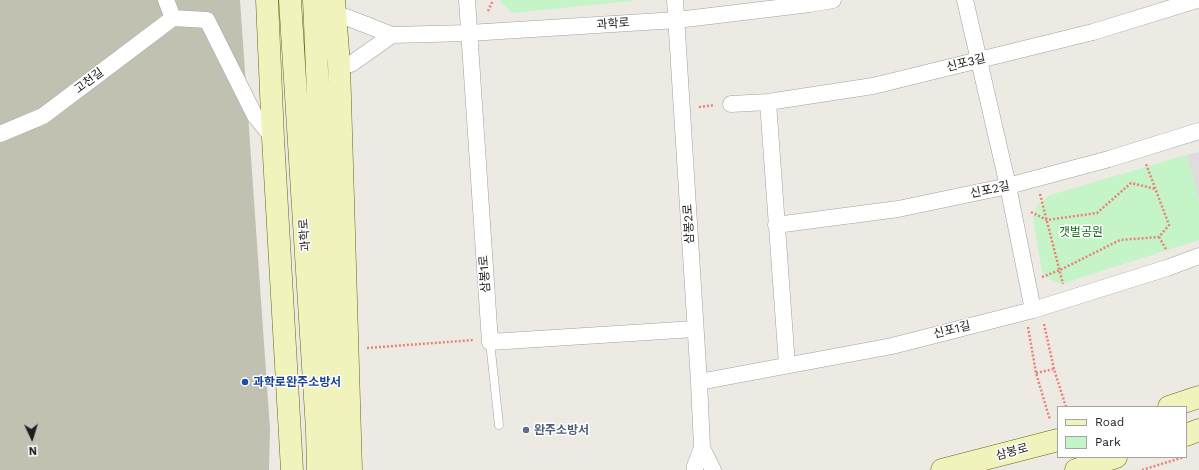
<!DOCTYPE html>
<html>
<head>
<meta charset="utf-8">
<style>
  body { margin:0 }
  #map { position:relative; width:1199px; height:470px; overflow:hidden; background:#edeae4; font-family:"Work Sans",sans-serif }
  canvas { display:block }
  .legend { position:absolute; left:1057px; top:406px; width:130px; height:52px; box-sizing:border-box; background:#fff; border:1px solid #a5a5a5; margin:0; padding:5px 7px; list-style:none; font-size:12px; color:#1d1d1d }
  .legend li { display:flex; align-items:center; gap:8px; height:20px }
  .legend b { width:20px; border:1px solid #a5a5a5 }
  .north { position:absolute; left:12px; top:418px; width:40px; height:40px; -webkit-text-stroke:3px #fff; paint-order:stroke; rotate:176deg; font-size:11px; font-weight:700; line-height:16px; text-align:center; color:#1d1d1d }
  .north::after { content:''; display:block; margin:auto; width:14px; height:18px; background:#1d1d1d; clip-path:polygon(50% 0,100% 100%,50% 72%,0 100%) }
</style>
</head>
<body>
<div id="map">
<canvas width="1199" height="470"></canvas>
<ul class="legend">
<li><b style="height:5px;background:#f1f3bd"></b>Road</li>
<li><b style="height:11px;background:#c5f4c8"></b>Park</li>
</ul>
<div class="north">N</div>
</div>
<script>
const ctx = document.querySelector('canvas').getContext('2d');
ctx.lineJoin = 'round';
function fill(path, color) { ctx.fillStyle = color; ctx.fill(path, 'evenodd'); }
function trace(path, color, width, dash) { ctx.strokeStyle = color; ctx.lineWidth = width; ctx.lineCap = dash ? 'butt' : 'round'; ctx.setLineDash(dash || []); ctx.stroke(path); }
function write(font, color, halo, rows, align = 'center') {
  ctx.font = font + ' "Work Sans","Noto Sans KR",sans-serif'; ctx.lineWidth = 3; ctx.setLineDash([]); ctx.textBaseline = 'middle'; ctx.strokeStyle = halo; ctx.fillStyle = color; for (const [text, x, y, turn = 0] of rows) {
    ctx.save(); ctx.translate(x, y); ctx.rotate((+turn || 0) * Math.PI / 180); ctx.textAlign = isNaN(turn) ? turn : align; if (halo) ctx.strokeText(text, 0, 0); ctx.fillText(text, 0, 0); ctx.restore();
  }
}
const construction = new Path2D(`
  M 0,0 L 240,0 L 270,429 L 269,470 L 0,470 Z`);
const park = new Path2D(`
  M 499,0 L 633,0 L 632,1 L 512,13 Z
  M 1186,155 L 1199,198 L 1199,240 L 1061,284 L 1047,278 L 1042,272 L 1033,216 L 1038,204 L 1050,195 Z`);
const parking = new Path2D(`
  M 1199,152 L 1199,198 L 1186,155 Z`);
const path = new Path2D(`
  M 488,11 L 493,0
  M 699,107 L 715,105
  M 1040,194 L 1063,284
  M 1031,212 L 1047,220 L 1097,213 L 1131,183 L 1156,189
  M 1159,237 L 1167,251
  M 1042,277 L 1060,270 L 1120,240 L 1159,237 L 1169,225 L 1146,164
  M 1044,324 L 1054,369 L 1066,407
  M 1028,327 L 1036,373 L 1050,420
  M 367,348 L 474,340
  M 1036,373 L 1054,369
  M 1142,470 L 1184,457`);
const lane = new Path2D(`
  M 490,342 L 499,425`);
const street = new Path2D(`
  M 166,0 L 173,18 L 207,20 L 255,116 L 273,138
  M 467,0 L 490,342 L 695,329
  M 675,0 L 699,382 L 702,448 L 695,466 L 695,470
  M 965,0 L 1008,186 L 1033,310
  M 335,18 L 346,17 L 392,35 L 469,33 L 677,20 L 810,4 L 833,0
  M 339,64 L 351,64 L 392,35
  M 768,102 L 787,365
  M 731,104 L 768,102 L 873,86 L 1093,32 L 1197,0
  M 0,134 L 43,116 L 173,18
  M 776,225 L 898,209 L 1008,186 L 1109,159 L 1199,131
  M 699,382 L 892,346 L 1033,310 L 1167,268 L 1199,256
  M 702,448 L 713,470`);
const secondary = new Path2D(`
  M 267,0 L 273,138 L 292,470
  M 290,0 L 317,430 L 318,470
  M 314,0 L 334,470
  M 334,0 L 339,64 L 351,470
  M 1169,407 L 1199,397
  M 1186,435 L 1199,430
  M 942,470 L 1058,440
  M 1076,470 L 1116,457`);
const markers = [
  [245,382,4,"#1a4fb4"],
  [526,430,4,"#5c6f8a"]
];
const streetNames = [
  ["과학로",613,24,-4],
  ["신포3길",966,63,-14],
  ["고천길",89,81,-37],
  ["신포2길",990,190,-12],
  ["삼봉2로",689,224,-93],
  ["과학로",305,235,-94],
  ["삼봉1로",485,274,-94],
  ["신포1길",952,330,-14],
  ["삼봉로",1012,452,-15]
];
const parkNames = [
  ["갯벌공원",1081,232]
];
const transitNames = [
  ["과학로완주소방서",253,382]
];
const serviceNames = [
  ["완주소방서",534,430]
];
fill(construction, '#c1c1b1');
fill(park, '#c5f4c8');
fill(parking, '#ddd');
trace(lane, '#a1a1a1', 9);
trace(street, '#a1a1a1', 17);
trace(secondary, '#616a0f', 23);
trace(path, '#ec8177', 2.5, [2, 2]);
trace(lane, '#fff', 8);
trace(street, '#fff', 16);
trace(secondary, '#f1f3bd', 22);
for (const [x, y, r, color] of markers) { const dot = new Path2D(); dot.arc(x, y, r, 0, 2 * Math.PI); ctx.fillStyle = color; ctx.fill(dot); trace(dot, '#fff', 1.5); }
write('12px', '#1d1d1d', '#fff', streetNames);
write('12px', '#16711c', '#fff', parkNames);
write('bold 12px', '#164399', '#fff', transitNames, 'left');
write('bold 12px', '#4e5e75', '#fff', serviceNames, 'left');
</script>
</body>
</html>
